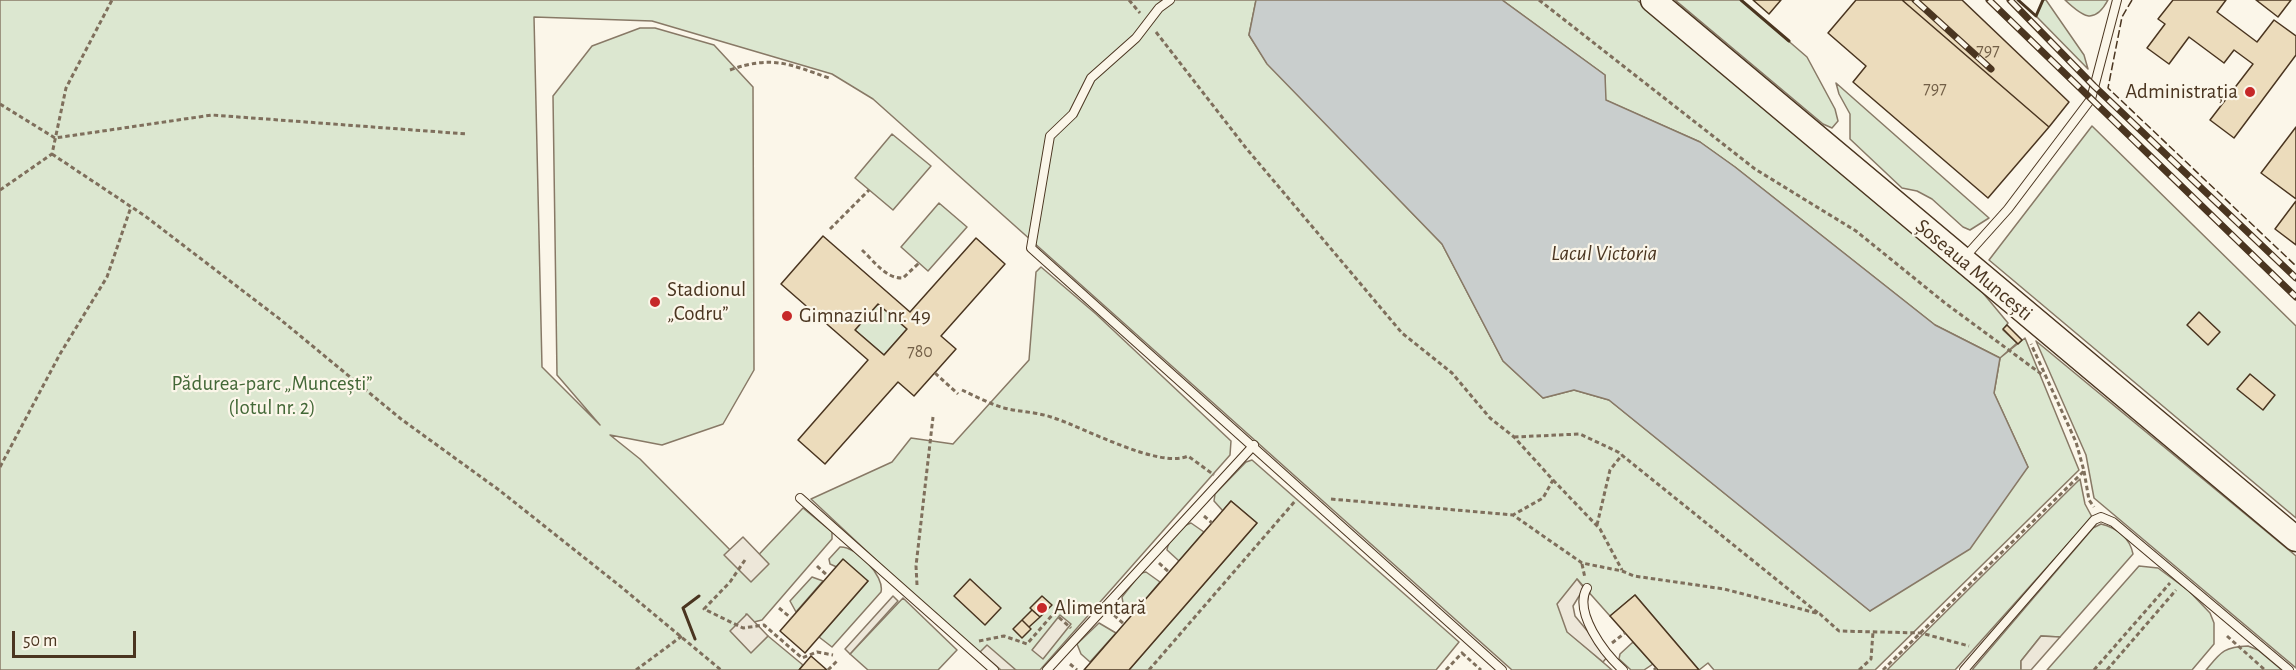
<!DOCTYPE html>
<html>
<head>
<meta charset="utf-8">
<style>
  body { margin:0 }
  #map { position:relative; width:2296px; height:670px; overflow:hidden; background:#fbf6e9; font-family:"Alegreya Sans",sans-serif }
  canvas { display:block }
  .scale { position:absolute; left:12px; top:631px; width:124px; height:27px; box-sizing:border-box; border:3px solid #4a3520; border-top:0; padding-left:8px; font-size:18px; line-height:21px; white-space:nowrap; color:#4a3520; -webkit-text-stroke:4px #fbf6e9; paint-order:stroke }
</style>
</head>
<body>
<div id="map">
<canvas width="2296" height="670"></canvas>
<div class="scale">50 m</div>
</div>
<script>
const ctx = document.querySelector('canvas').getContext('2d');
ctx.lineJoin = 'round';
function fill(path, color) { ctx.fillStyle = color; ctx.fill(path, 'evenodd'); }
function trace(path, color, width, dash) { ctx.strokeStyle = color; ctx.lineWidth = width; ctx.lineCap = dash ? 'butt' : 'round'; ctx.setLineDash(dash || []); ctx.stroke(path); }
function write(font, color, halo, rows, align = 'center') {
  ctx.font = font + ' "Alegreya Sans",sans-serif'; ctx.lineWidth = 4.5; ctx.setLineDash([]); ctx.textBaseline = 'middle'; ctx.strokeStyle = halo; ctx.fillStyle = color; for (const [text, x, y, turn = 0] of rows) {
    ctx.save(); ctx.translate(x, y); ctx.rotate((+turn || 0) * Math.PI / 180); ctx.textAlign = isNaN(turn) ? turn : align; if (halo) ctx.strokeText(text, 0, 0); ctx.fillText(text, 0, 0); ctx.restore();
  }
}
const green = new Path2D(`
  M 0,0 L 1256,0 L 1249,35 L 1267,63 L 1442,244 L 1503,361 L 1543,398 L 1574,390 L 1609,400 L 1870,611 L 2028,467 L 1994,393 L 2000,358 L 2025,338 L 2079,470 L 1875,670 L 1714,670 L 1708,663 L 1699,670 L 1635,595 L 1610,616 L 1577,579 L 1567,631 L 1612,670 L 1512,670 L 873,99 L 832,74 L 652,21 L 534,17 L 542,367 L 600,425 L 557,375 L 553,96 L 592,46 L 640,28 L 655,28 L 714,45 L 753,87 L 754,370 L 723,424 L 662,445 L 610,435 L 640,459 L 747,567 L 803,508 L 832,532 L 832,539 L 762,620 L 754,622 L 746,614 L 751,652 L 768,636 L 803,665 L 799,670 L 0,670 Z
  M 1502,0 L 1637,0 L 1983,293 L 2008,323 L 2003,330 L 2017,343 L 2000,358 L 1935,325 L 1735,167 L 1700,142 L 1605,100 L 1605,75 Z
  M 1675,0 L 1741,0 L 1807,57 L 1835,109 L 1838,121 L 1832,128 L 1823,124 Z
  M 2043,0 L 2046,0 L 2084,55 L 2088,69 L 2036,16 Z
  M 2065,0 L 2108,0 C 2094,26 2082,16 2065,0 Z
  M 1836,83 L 1989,218 L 1970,230 L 1963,227 L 1932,199 L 1917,191 L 1902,188 L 1850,139 L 1850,114 L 1839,94 Z
  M 2092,126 L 2296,326 L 2296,518 L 1989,260 Z
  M 892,134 L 931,166 L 893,210 L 855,178 Z
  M 939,203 L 967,227 L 928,271 L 901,247 Z
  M 1041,267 L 1096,314 L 1231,441 L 1230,455 L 1040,670 L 1001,670 L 952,631 L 811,499 L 892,462 L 911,438 L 953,444 L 1029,360 L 1036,272 Z
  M 878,304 L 907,329 L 884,355 L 855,330 Z
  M 2036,341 L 2296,556 L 2296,668 L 2094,498 L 2086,455 Z
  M 1252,460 L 1459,642 L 1436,670 L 1129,670 L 1257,523 L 1231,501 L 1223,511 L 1214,501 L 1215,494 L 1246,462 Z
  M 2080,479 L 2085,504 L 2092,517 L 1955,670 L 1887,670 Z
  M 1191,523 L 1204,532 L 1179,561 L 1167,550 C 1168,540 1181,526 1191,523 Z
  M 2101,524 C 2117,528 2130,538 2133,554 L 2060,637 L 2041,636 L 2021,661 L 2021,670 L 1972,670 L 2093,528 Z
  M 840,547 C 856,546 885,576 881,592 L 832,647 L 819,637 L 868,581 L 830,564 L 829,559 Z
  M 2139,566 L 2158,568 L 2189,591 L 2210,613 L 2214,623 L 2214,644 L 2192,670 L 2047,670 Z
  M 1146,572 L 1160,582 L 1134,613 L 1123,603 L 1122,597 L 1141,573 Z
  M 812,577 L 823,581 L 796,612 L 790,601 Z
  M 903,598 L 957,650 L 938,670 L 868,670 L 850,654 Z
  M 1099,623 L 1116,633 L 1090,662 L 1081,654 L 1077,644 Z
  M 1633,642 L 1653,664 L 1644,670 L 1631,670 L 1619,659 L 1620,654 Z
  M 2248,646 L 2258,650 L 2282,670 L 2206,670 C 2221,652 2223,647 2248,646 Z`);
const parking = new Path2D(`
  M 743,537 L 769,564 L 751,582 L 724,555 Z
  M 1577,579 L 1584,588 L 1573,606 L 1575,616 L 1608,656 L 1603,662 L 1567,632 L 1557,604 Z
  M 893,596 L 898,601 L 850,654 L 845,649 Z
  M 747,614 L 768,636 L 751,653 L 730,631 Z
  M 1060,615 L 1071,624 L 1043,659 L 1032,650 Z
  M 2041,636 L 2060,637 L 2031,670 L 2021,670 L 2021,661 Z
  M 987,645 L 1016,670 L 1001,670 L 980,652 Z`);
const water = new Path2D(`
  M 1256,0 L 1502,0 L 1605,75 L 1606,100 L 1700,142 L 1735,167 L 1935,325 L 2000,358 L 1994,393 L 2028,467 L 1970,549 L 1870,611 L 1609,400 L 1574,390 L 1543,398 L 1503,361 L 1442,244 L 1267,64 L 1249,35 Z`);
const building = new Path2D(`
  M 1753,0 L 1781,0 L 1769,14 Z
  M 1856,0 L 1902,0 L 2049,127 L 1988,198 L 1853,82 L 1866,66 L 1828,33 Z
  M 1902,0 L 1962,0 L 2069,102 L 2049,127 Z
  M 2173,0 L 2226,0 L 2217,12 L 2257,42 L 2274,20 L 2296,36 L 2296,55 L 2234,138 L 2210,120 L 2253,64 L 2234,50 L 2224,63 L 2189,37 L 2169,64 L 2147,48 L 2165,24 L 2158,19 Z
  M 2256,0 L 2291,0 L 2278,17 Z
  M 2296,127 L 2296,199 L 2261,173 Z
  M 2296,201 L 2296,245 L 2275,229 Z
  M 823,236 L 910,312 L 976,238 L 1005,264 L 941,336 L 956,349 L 914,396 L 898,382 L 825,464 L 798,440 L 868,360 L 781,284 ZM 878,304 L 907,329 L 884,355 L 855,330 Z
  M 2199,312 L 2220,332 L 2208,345 L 2187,325 Z
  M 2007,325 L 2022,340 L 2018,344 L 2003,329 Z
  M 2250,374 L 2275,395 L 2263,410 L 2237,389 Z
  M 1231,501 L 1257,523 L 1129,670 L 1084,670 Z
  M 843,559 L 868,581 L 805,653 L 780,631 Z
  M 970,579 L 1001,608 L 985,625 L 954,596 Z
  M 1635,595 L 1699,670 L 1658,670 L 1610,616 Z
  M 1042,596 L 1052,605 L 1040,617 L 1030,608 Z
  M 1032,610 L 1040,617 L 1029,627 L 1022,620 Z
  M 1022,620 L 1031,629 L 1022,638 L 1013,629 Z
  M 811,656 L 827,670 L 799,670 Z`);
const path = new Path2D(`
  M 1129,0 L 1140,13
  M 1539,0 L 1755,169 L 1856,231 L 1945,303 L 2044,376
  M 1156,32 L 1246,148 L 1402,333 L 1452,373 L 1490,418 L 1514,437 L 1553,480 L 1543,498 L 1513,515
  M 730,70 C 772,55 789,64 829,78
  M 0,104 L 55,138 L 212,115 L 467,134
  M 52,154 L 145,216 L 281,320 L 401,419 L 499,490 L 620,586 L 721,670
  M 0,190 L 52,154 L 66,88 L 112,0
  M 830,229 L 869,190
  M 862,250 C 874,261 886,279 903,278 L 919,263
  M 935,373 L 958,394
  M 962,390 C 975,396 990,404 1004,408 C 1020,412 1038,412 1054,418 C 1085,428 1159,469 1188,456 L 1214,475
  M 1514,437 L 1580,434 L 1618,452 L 1818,613
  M 0,467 L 60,354 L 107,277 L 131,207
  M 2084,471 L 2089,500 L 2094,507
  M 1553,480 L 1600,529 L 1622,570
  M 1331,499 L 1513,515 L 1582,563 L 1622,571 L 1634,576 L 1724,589 L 1820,614 L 1839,631 L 1921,633 L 1969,646
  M 1204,516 L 1212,523
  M 1597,525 L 1610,470 L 1622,455
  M 745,560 L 730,582 L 704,609 L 743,628 L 764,625 L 802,658 L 817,652 L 833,655
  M 1159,563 L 1169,572
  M 1582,564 L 1585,578
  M 817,566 L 828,576
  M 917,585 L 916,566 L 933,417
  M 779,608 L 791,618
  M 1114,615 L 1124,624
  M 2227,636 L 2265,670
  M 979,641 L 1004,636 L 1027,644 L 1054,613 L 1071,628
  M 1612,643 L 1625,633
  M 1462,653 L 1481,670
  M 1070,664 L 1077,670
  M 636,670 L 682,636
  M 828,670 L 838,660
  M 1149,670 L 1296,500
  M 1446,670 L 1463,652
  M 1654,670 L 1656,668
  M 1859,670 L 1871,659 L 1873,632
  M 1883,670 L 2084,471 L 2076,442 L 2031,344
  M 2094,670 L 2170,583
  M 2107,670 L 2176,590`);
const service = new Path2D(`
  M 1170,0 L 1159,8 L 1136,38 L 1091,78 L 1073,114 L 1050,136 L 1031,248 L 1502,670
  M 1965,257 L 2008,209 L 2091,99 L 2117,0
  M 800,498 L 994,670
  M 1587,588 C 1573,612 1604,653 1623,670
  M 1047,670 L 1254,445
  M 1964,670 L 2094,520 L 2101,517 L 2113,522 L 2289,670`);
const primary = new Path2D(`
  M 1653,0 L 2296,539`);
const rail = new Path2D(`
  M 1915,0 L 1991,69
  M 1989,0 L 2296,297
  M 2010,0 L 2094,86 L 2296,278`);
const fence = new Path2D(`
  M 2132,0 L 2122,17 L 2108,88 L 2296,266`);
const wall = new Path2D(`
  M 1741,0 L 1789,41
  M 2018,0 L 2036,16 L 2043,0
  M 695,639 L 683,608 L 699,596`);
const markers = [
  [2250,92,6,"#c62828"],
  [655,302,6,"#c62828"],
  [787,316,6,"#c62828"],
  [1042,608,6,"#c62828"]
];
const numberNames = [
  ["797",1988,51],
  ["797",1935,89],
  ["780",920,352]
];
const poiNames = [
  ["Administrația",2238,92,"right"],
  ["Stadionul",667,290],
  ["„Codru”",667,314],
  ["Gimnaziul nr. 49",799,316],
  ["Alimentară",1054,608]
];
const streetNames = [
  ["Șoseaua Muncești",1974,270,40]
];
const parkNames = [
  ["Pădurea-parc „Muncești”",272,384],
  ["(lotul nr. 2)",272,408]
];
const waterNames = [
  ["Lacul Victoria",1604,253]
];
fill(green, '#dce7d0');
trace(green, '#887966', 1.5);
fill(parking, '#ede7d9');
trace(parking, '#887966', 1.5);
fill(water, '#c9cecd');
trace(water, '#887966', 1.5);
fill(building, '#ecdcbc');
trace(building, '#4a3520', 1.5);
trace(service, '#4a3520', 10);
trace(primary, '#4a3520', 27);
trace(path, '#7f6f5c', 3, [4.5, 3]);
trace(service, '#fbf6e9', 8);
trace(primary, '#fbf6e9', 24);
trace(rail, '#4a3520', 7);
trace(rail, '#fbf6e9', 4.5, [14]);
trace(fence, '#4a3520', 1.5, [8, 3]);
trace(wall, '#4a3520', 3);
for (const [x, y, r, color] of markers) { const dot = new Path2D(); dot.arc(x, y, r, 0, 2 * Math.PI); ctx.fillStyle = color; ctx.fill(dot); trace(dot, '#fbf6e9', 2); }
write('18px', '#725f47', null, numberNames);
write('21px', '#4a3520', '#fbf6e9', poiNames, 'left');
write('21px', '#4a3520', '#fbf6e9', streetNames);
write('21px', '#436837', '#fbf6e9', parkNames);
write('italic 22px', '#4a3520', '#fbf6e9', waterNames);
</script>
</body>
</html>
